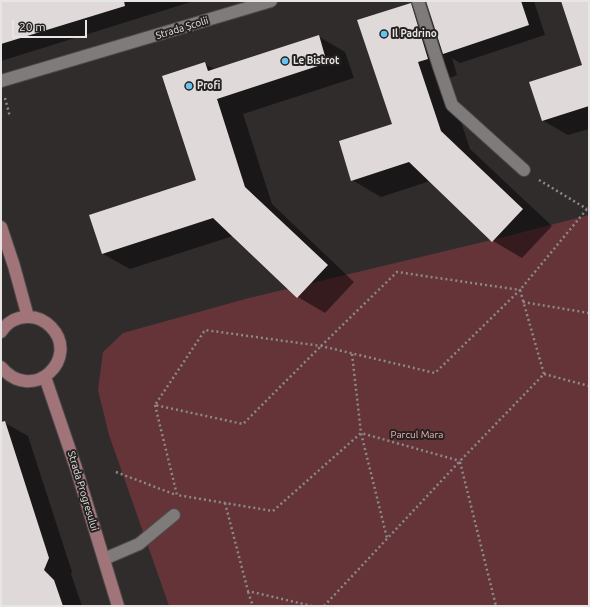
<!DOCTYPE html>
<html>
<head>
<meta charset="utf-8">
<style>
  body { margin:0 }
  #map { position:relative; width:590px; height:607px; overflow:hidden; background:#302c2c; font-family:Ubuntu,sans-serif }
  canvas { display:block }
  .frame { position:absolute; inset:0; border:2px solid #e8e5e5; pointer-events:none }
  .scale { position:absolute; left:12px; top:20px; width:75px; height:18px; box-sizing:border-box; border:2px solid #e8e5e5; border-top:0; padding-left:5px; font-size:12px; line-height:14px; white-space:nowrap; color:#e8e5e5; -webkit-text-stroke:3px #262222; paint-order:stroke }
</style>
</head>
<body>
<div id="map">
<canvas width="590" height="607"></canvas>
<div class="frame"></div>
<div class="scale">20 m</div>
</div>
<script>
const ctx = document.querySelector('canvas').getContext('2d');
ctx.lineJoin = 'round';
function fill(path, color) { ctx.fillStyle = color; ctx.fill(path, 'evenodd'); }
function trace(path, color, width, dash) { ctx.strokeStyle = color; ctx.lineWidth = width; ctx.lineCap = dash ? 'butt' : 'round'; ctx.setLineDash(dash || []); ctx.stroke(path); }
function write(font, color, halo, rows, align = 'center') {
  ctx.font = font + ' Ubuntu,sans-serif'; ctx.lineWidth = 4; ctx.setLineDash([]); ctx.textBaseline = 'middle'; ctx.strokeStyle = halo; ctx.fillStyle = color; for (const [text, x, y, turn = 0] of rows) {
    ctx.save(); ctx.translate(x, y); ctx.rotate((+turn || 0) * Math.PI / 180); ctx.textAlign = isNaN(turn) ? turn : align; if (halo) ctx.strokeText(text, 0, 0); ctx.fillText(text, 0, 0); ctx.restore();
  }
}
const green = new Path2D(`
  M 589,215 L 589,606 L 169,606 L 109,435 L 98,390 L 103,352 L 123,333 L 249,298 L 504,237 Z`);
const shadow = new Path2D(`
  M 1,1 L 194,1 L 1,61 Z
  M 427,1 L 534,1 L 545,35 L 460,63 L 452,58 L 457,75 L 447,79 L 470,149 L 552,226 L 522,258 L 493,241 L 430,181 L 381,197 L 352,180 L 393,124 L 411,4 L 431,16 Z
  M 562,1 L 589,1 L 589,129 L 568,135 L 542,120 L 583,65 Z
  M 318,36 L 345,52 L 354,78 L 243,114 L 272,204 L 354,282 L 325,313 L 298,297 L 233,236 L 130,269 L 103,254 L 197,181 L 205,64 L 216,70 Z
  M 5,423 L 28,436 L 72,572 L 71,574 L 82,606 L 1,606 L 1,424 Z`);
const building = new Path2D(`
  M 1,1 L 124,1 L 125,6 L 1,44 Z
  M 426,1 L 521,1 L 529,25 L 443,54 Z
  M 561,1 L 589,1 L 589,106 L 542,121 L 529,82 L 582,65 Z
  M 411,3 L 428,59 L 418,62 L 441,131 L 523,209 L 492,242 L 409,162 L 351,181 L 339,141 L 392,124 L 357,20 Z
  M 319,35 L 327,63 L 217,99 L 245,187 L 328,265 L 297,298 L 213,218 L 102,254 L 89,215 L 196,180 L 162,76 L 205,62 L 208,71 Z
  M 5,421 L 49,558 L 44,570 L 54,580 L 63,606 L 1,606 L 1,422 Z`);
const path = new Path2D(`
  M 5,98 L 10,117
  M 539,180 L 587,209
  M 523,302 L 589,313
  M 321,346 L 397,272 L 520,290 L 435,373 L 321,346 L 205,330 L 155,405 L 243,424 L 321,346
  M 352,354 L 361,433 L 387,538
  M 544,374 L 589,386
  M 155,405 L 177,495 L 273,511 L 361,433 L 460,461
  M 460,462 L 496,606
  M 116,472 L 176,495
  M 225,503 L 248,591 L 312,606
  M 248,592 L 253,606
  M 324,606 L 460,461 L 544,374 L 520,290 L 587,209 L 589,210`);
const lane = new Path2D(`
  M 418,1 L 439,67 L 452,105 L 524,170
  M 104,559 L 139,544 L 174,515`);
const street = new Path2D(`
  M 1,81 L 271,1`);
const secondary = new Path2D(`
  M 1,227 L 14,266 L 28,317
  M 1,332 C 7,322 18,316 29,317 C 38,317 45,321 51,327 C 81,358 33,405 1,367
  M 45,377 L 76,468 L 118,606`);
const markers = [
  [384,34,4,"#67c4ef"],
  [285,61,4,"#67c4ef"],
  [189,86,4,"#67c4ef"]
];
const streetNames = [
  ["Strada Școlii",182,28,-17],
  ["Strada Progresului",83,491,73]
];
const poiNames = [
  ["Il Padrino",392,34],
  ["Le Bistrot",293,61],
  ["Profi",197,86]
];
const parkNames = [
  ["Parcul Mara",417,435]
];
fill(green, '#643438');
fill(shadow, '#0007');
fill(building, '#dfd9d9');
trace(lane, '#4e4a4a', 14);
trace(street, '#4e4a4a', 14);
trace(secondary, '#4e4a4a', 14);
trace(path, '#8c8989', 2.5, [2, 3]);
trace(lane, '#807b7b', 12);
trace(street, '#807b7b', 12);
trace(secondary, '#a17479', 12);
for (const [x, y, r, color] of markers) { const dot = new Path2D(); dot.arc(x, y, r, 0, 2 * Math.PI); ctx.fillStyle = color; ctx.fill(dot); trace(dot, '#262222', 1.5); }
write('10px', '#e8e5e5', '#262222', streetNames);
write('bold 10px', '#e8e5e5', '#262222', poiNames, 'left');
write('10px', '#fab4b7', '#262222', parkNames);
</script>
</body>
</html>
